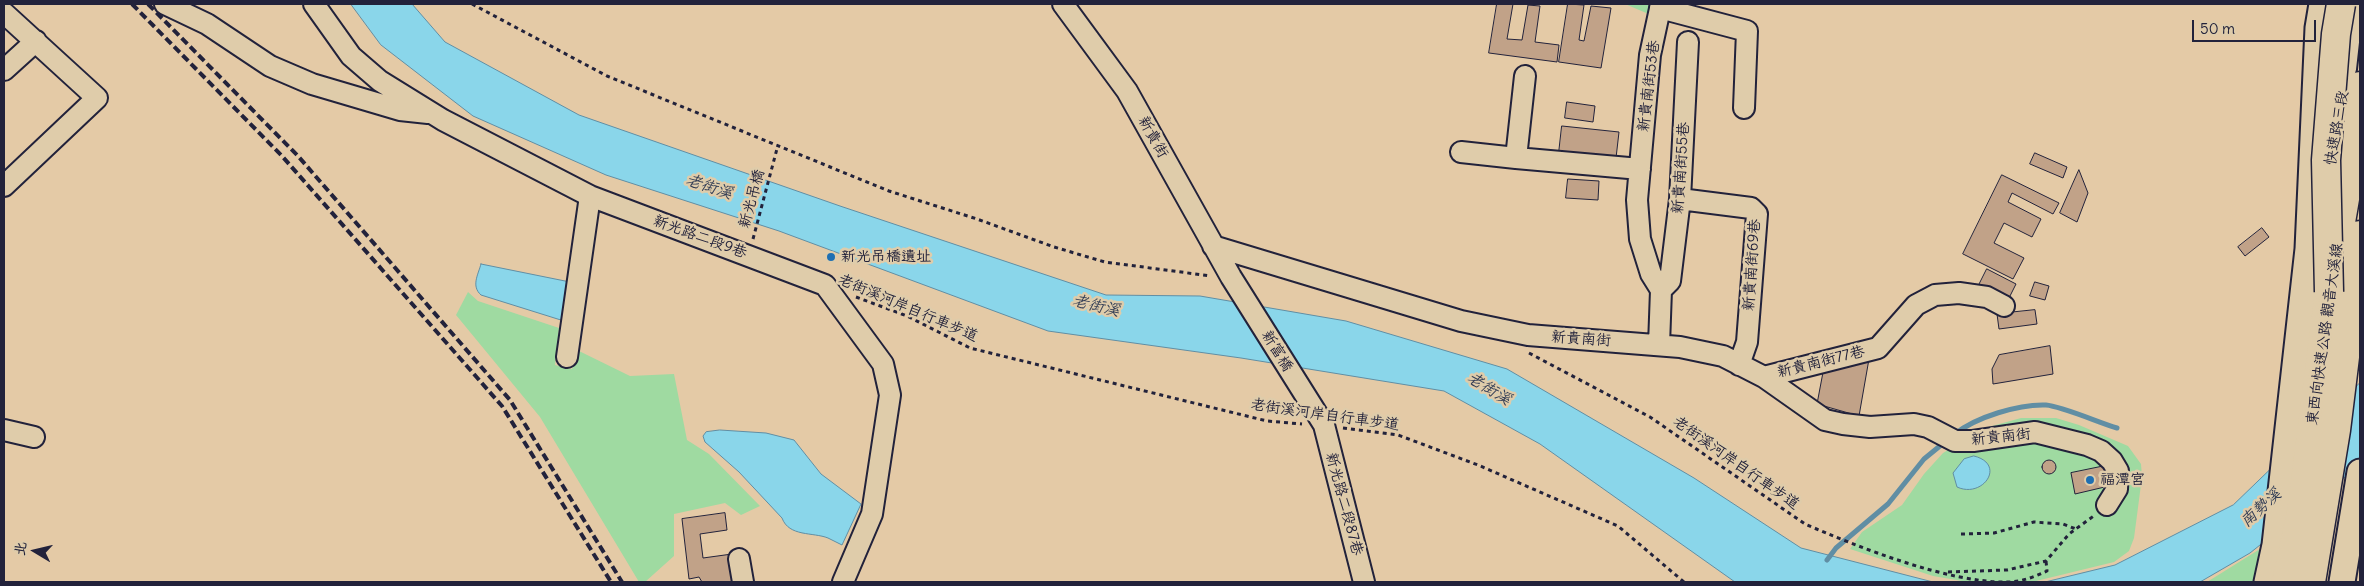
<!DOCTYPE html>
<html>
<head>
<meta charset="utf-8">
<style>
  body { margin:0 }
  #map { position:relative; width:2364px; height:586px; overflow:hidden; background:#e4caa6; font-family:Delius,"LXGW WenKai TC",sans-serif }
  canvas { display:block }
  .frame { position:absolute; inset:0; border:5px solid #22223b; pointer-events:none }
  .north { position:absolute; left:10px; top:526px; width:50px; height:50px; -webkit-text-stroke:4px #dfccaa; paint-order:stroke; rotate:279deg; font-size:14px; font-weight:700; line-height:20px; text-align:center; color:#22223b }
  .north::after { content:''; display:block; margin:auto; width:18px; height:22px; background:#22223b; clip-path:polygon(50% 0,100% 100%,50% 72%,0 100%) }
  .scale { position:absolute; left:2192px; top:20px; width:124px; height:22px; box-sizing:border-box; border:2px solid #22223b; border-top:0; padding-left:6px; font-size:15px; line-height:18px; white-space:nowrap; color:#22223b; -webkit-text-stroke:4px #dfccaa; paint-order:stroke }
</style>
</head>
<body>
<div id="map">
<canvas width="2364" height="586"></canvas>
<div class="frame"></div>
<div class="north">北</div>
<div class="scale">50 m</div>
</div>
<script>
const ctx = document.querySelector('canvas').getContext('2d');
ctx.lineJoin = 'round';
function fill(path, color) { ctx.fillStyle = color; ctx.fill(path, 'evenodd'); }
function trace(path, color, width, dash) { ctx.strokeStyle = color; ctx.lineWidth = width; ctx.lineCap = dash ? 'butt' : 'round'; ctx.setLineDash(dash || []); ctx.stroke(path); }
function write(font, color, halo, rows, align = 'center') {
  ctx.font = font + ' Delius,"LXGW WenKai TC",sans-serif'; ctx.lineWidth = 5; ctx.setLineDash([]); ctx.textBaseline = 'middle'; ctx.strokeStyle = halo; ctx.fillStyle = color; for (const [text, x, y, turn = 0] of rows) {
    ctx.save(); ctx.translate(x, y); ctx.rotate((+turn || 0) * Math.PI / 180); ctx.textAlign = isNaN(turn) ? turn : align; if (halo) ctx.strokeText(text, 0, 0); ctx.fillText(text, 0, 0); ctx.restore();
  }
}
const green = new Path2D(`
  M 1625,4 L 1651,4 L 1651,15 Z
  M 468,292 L 478,301 L 559,328 L 555,365 L 572,369 L 577,350 L 630,376 L 674,374 L 687,440 L 709,454 L 760,506 L 741,515 L 725,503 L 674,514 L 674,556 L 645,582 L 639,582 L 540,417 L 456,315 Z
  M 2021,418 L 2056,418 L 2079,425 L 2128,446 L 2141,464 L 2142,477 L 2134,538 L 2129,551 L 2114,562 L 2032,582 L 1968,582 L 1933,576 L 1850,549 L 1862,532 L 1902,505 L 1924,474 L 1943,453 L 1985,428 Z
  M 2268,544 L 2259,582 L 2207,582 Z`);
const water = new Path2D(`
  M 351,4 L 412,4 L 445,42 L 579,115 L 840,206 L 1106,295 L 1200,296 L 1346,321 L 1507,369 L 1694,478 L 1801,548 L 1933,582 L 1735,582 L 1540,444 L 1444,391 L 1241,358 L 1048,331 L 779,231 L 606,175 L 473,116 L 381,45 Z
  M 481,264 L 570,282 L 564,321 L 481,295 C 471,286 478,275 481,264 Z
  M 2360,383 L 2360,465 L 2250,553 L 2200,582 L 2045,582 L 2115,565 L 2233,505 Z
  M 720,430 L 766,433 L 794,440 L 821,474 L 861,504 L 842,545 C 837,543 833,540 828,538 C 813,532 789,537 782,518 L 739,472 L 705,442 L 703,436 L 706,432 Z
  M 1974,456 C 2007,464 1983,499 1957,487 L 1953,473 L 1964,459 Z`);
const stream = new Path2D(`
  M 1955,434 C 1976,417 2019,404 2046,405 C 2061,406 2100,423 2117,428
  M 1827,560 L 1836,548 L 1888,504 L 1924,459 L 1946,441`);
const building = new Path2D(`
  M 1497,4 L 1513,4 L 1507,39 L 1522,40 L 1528,5 L 1540,6 L 1535,42 L 1559,45 L 1557,62 L 1489,53 Z
  M 1568,4 L 1584,5 L 1579,40 L 1584,41 L 1591,6 L 1611,8 L 1601,68 L 1559,62 Z
  M 1567,102 L 1595,106 L 1593,122 L 1565,118 Z
  M 1562,126 L 1619,132 L 1616,158 L 1559,153 Z
  M 2035,153 L 2067,167 L 2063,178 L 2030,164 Z
  M 2079,170 L 2088,193 L 2077,222 L 2060,213 Z
  M 2002,175 L 2059,203 L 2053,214 L 2012,193 L 2008,202 L 2041,219 L 2032,237 L 2004,223 L 1994,243 L 2024,258 L 2013,279 L 1963,254 Z
  M 1568,179 L 1599,181 L 1598,200 L 1566,198 Z
  M 2262,228 L 2269,237 L 2245,256 L 2238,247 Z
  M 1987,269 L 2016,284 L 2008,300 L 1979,285 Z
  M 2035,282 L 2049,286 L 2045,300 L 2030,296 Z
  M 2035,310 L 2037,324 L 1999,329 L 1997,314 Z
  M 2050,346 L 2053,374 L 1993,384 L 1992,369 L 1999,355 Z
  M 1869,359 L 1859,416 L 1817,404 L 1824,367 Z
  M2042 467a7 7 0 1 1 14 0a7 7 0 1 1-14 0Z
  M 2105,466 L 2109,486 L 2075,494 L 2071,473 Z
  M 725,513 L 727,530 L 700,534 L 703,558 L 732,554 L 736,582 L 702,582 L 699,577 L 689,579 L 682,519 Z`);
const path = new Path2D(`
  M 472,4 L 607,76 L 889,191 L 977,219 L 1054,247 L 1105,262 L 1211,276
  M 753,239 L 778,145
  M 856,297 L 907,316 L 970,348 L 1267,421 L 1302,424
  M 1529,353 L 1650,417 L 1805,524 C 1858,547 1948,583 2007,582 C 2021,582 2034,577 2047,571 L 2046,561
  M 1343,428 L 1398,435 L 1478,465 L 1618,526 L 1684,582
  M 1961,534 L 1994,533 L 2034,522 L 2063,524 L 2076,529
  M 1948,572 L 2007,570 L 2046,561 L 2069,534 L 2095,515`);
const minor = new Path2D(`
  M 165,4 L 207,24 L 270,66 L 312,84 L 400,110 L 428,113
  M 314,4 L 351,56 L 380,81 L 443,120 L 590,196 L 825,285 L 883,364 L 890,395 L 872,514 L 843,582
  M 1063,4 L 1127,91 L 1231,277 L 1324,425 L 1364,582
  M 1660,8 L 1747,31 L 1744,108
  M 4,13 L 97,98 L 4,186
  M 2346,69 L 2353,6
  M 4,70 L 36,41
  M 1525,76 L 1516,158 L 1640,169
  M 1461,152 L 1516,158
  M 1680,199 L 1751,208 L 1757,214 L 1747,342 L 1739,365
  M 1213,246 L 1461,321 L 1528,335 L 1680,347 L 1723,356 L 1764,377 L 1825,420 L 1843,424 L 1870,427 L 1914,424 L 1928,427 L 1955,441 L 1973,441 L 2035,432 L 2087,445 L 2101,451 L 2112,461 L 2118,471 L 2117,489 L 2107,505
  M 1661,290 L 1670,281 L 1680,199 L 1688,42
  M 1659,345 L 1661,290 L 1651,274 L 1640,239 L 1637,200 L 1650,55 L 1661,4
  M 567,357 L 590,196
  M 1764,377 L 1878,348 L 1916,305 L 1935,295 L 1959,293 L 1987,297 L 2004,306
  M 4,430 L 34,437
  M 739,559 L 743,582`);
const major = new Path2D(`
  M 2267,582 L 2275,545 L 2308,249 L 2318,28 L 2322,4
  M 2342,582 L 2360,472`);
const highway = new Path2D(`
  M 2286,582 L 2301,512 L 2329,292 L 2353,152 L 2360,86
  M 2311,582 L 2336,430 L 2360,235`);
const rail = new Path2D(`
  M 132,4 L 282,156 L 502,406 L 611,582
  M 148,4 L 298,156 L 510,400 L 622,582`);
const highwayBridge = new Path2D(`
  M 2329,292 L 2326,160 L 2336,34 L 2341,4`);
const markers = [
  [831,257,5,"#1f6fb2"],
  [2090,480,5,"#1f6fb2"]
];
const streetNames = [
  ["新貴南街53巷",1649,86,-83],
  ["快速路三段",2337,128,-80],
  ["新貴街",1153,137,61],
  ["新貴南街55巷",1681,168,-86],
  ["新光吊橋",752,199,-75],
  ["新光路二段9巷",700,237,20],
  ["新貴南街69巷",1752,265,-86],
  ["老街溪河岸自行車步道",908,308,23],
  ["東西向快速公路 觀音大溪線",2325,334,-82],
  ["新貴南街",1581,339,4],
  ["新富橋",1277,351,58],
  ["新貴南街77巷",1821,362,-14],
  ["老街溪河岸自行車步道",1325,415,8],
  ["新貴南街",2001,437,-6],
  ["老街溪河岸自行車步道",1736,463,35],
  ["新光路二段87巷",1344,504,75]
];
const poiNames = [
  ["新光吊橋遺址",841,257],
  ["福潭宮",2100,480]
];
const waterNames = [
  ["老街溪",709,187,18],
  ["老街溪",1096,306,13],
  ["老街溪",1489,389,31],
  ["南勢溪",2261,508,-42]
];
fill(green, '#9fdaa1');
fill(water, '#8ad6ea');
trace(water, '#608ea4', 1);
trace(stream, '#608ea4', 5);
fill(building, '#c1a288');
trace(building, '#22223b', 1);
trace(minor, '#22223b', 24);
trace(major, '#22223b', 29);
trace(highway, '#22223b', 31);
trace(path, '#22223b', 3, [4, 4]);
trace(minor, '#dfccaa', 20);
trace(major, '#dfccaa', 25);
trace(highway, '#dfccaa', 28);
trace(rail, '#22223b', 4, [8, 4]);
trace(highwayBridge, '#22223b', 31, []);
trace(highwayBridge, '#dfccaa', 28);
for (const [x, y, r, color] of markers) { const dot = new Path2D(); dot.arc(x, y, r, 0, 2 * Math.PI); ctx.fillStyle = color; ctx.fill(dot); trace(dot, '#dfccaa', 2); }
write('15px', '#22223b', '#dfccaa', streetNames);
write('15px', '#22223b', '#dfccaa', poiNames, 'left');
write('italic 16px', '#323d55', '#dfccaa', waterNames);
</script>
</body>
</html>
